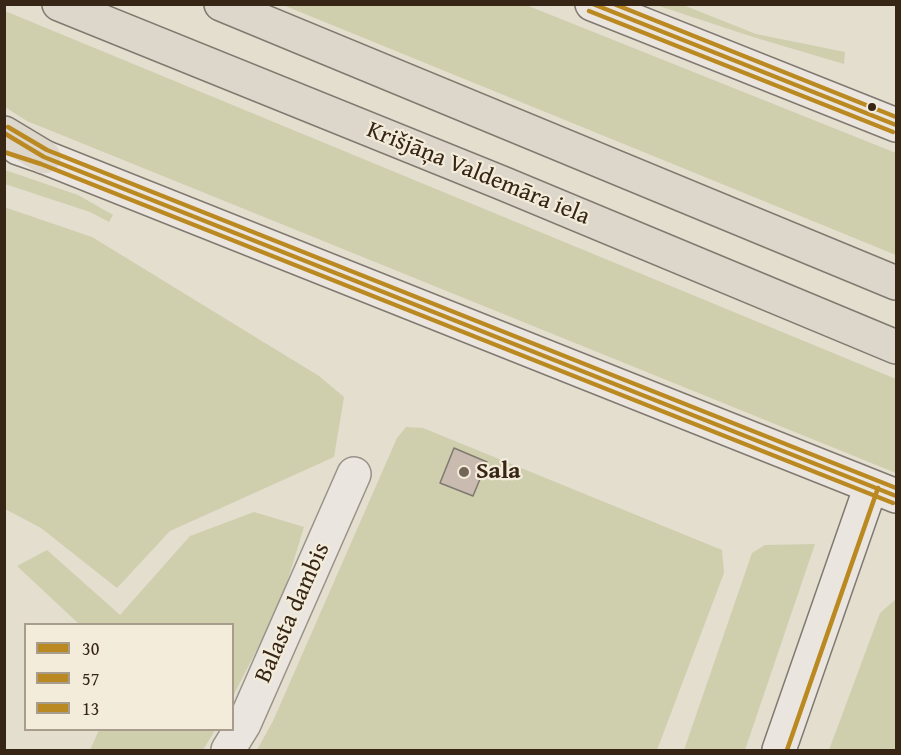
<!DOCTYPE html>
<html>
<head>
<meta charset="utf-8">
<style>
  body { margin:0 }
  #map { position:relative; width:901px; height:755px; overflow:hidden; background:#e4decf; font-family:"Gentium Book Plus",serif }
  canvas { display:block }
  .frame { position:absolute; inset:0; border:6px solid #372616; pointer-events:none }
  .legend { position:absolute; left:24px; top:623px; width:210px; height:108px; box-sizing:border-box; background:#f3ecda; border:2px solid #a89d8c; margin:0; padding:8px 10px; list-style:none; font-size:18px; color:#372616 }
  .legend li { display:flex; align-items:center; gap:12px; height:30px }
  .legend b { width:30px; border:2px solid #a89d8c }
</style>
</head>
<body>
<div id="map">
<canvas width="901" height="755"></canvas>
<div class="frame"></div>
<ul class="legend">
<li><b style="height:8px;background:#bb8922"></b>30</li>
<li><b style="height:8px;background:#bb8922"></b>57</li>
<li><b style="height:8px;background:#bb8922"></b>13</li>
</ul>
</div>
<script>
const ctx = document.querySelector('canvas').getContext('2d');
ctx.lineJoin = 'round';
function fill(path, color) { ctx.fillStyle = color; ctx.fill(path, 'evenodd'); }
function trace(path, color, width, dash) { ctx.strokeStyle = color; ctx.lineWidth = width; ctx.lineCap = dash ? 'butt' : 'round'; ctx.setLineDash(dash || []); ctx.stroke(path); }
function write(font, color, halo, rows, align = 'center') {
  ctx.font = font + ' "Gentium Book Plus",serif'; ctx.lineWidth = 4.5; ctx.setLineDash([]); ctx.textBaseline = 'middle'; ctx.strokeStyle = halo; ctx.fillStyle = color; for (const [text, x, y, turn = 0] of rows) {
    ctx.save(); ctx.translate(x, y); ctx.rotate((+turn || 0) * Math.PI / 180); ctx.textAlign = isNaN(turn) ? turn : align; if (halo) ctx.strokeText(text, 0, 0); ctx.fillText(text, 0, 0); ctx.restore();
  }
}
const green = new Path2D(`
  M 283,5 L 526,5 L 896,153 L 896,255 Z
  M 656,5 L 683,5 L 756,34 L 845,52 L 844,64 L 753,37 Z
  M 5,11 L 896,379 L 896,473 L 27,121 L 5,107 Z
  M 5,170 L 78,195 L 113,215 L 109,222 L 90,212 L 5,184 Z
  M 4,207 L 92,237 L 319,376 L 344,397 L 334,457 L 170,531 L 117,588 L 41,528 L 5,509 Z
  M 406,427 L 423,428 L 722,550 L 724,573 L 657,750 L 257,750 L 273,721 L 397,438 Z
  M 254,512 L 304,527 L 280,605 L 233,696 L 232,624 L 79,624 L 17,566 L 47,550 L 120,615 L 190,536 Z
  M 815,544 L 745,750 L 684,750 L 752,553 L 765,545 Z
  M 896,599 L 896,750 L 829,750 L 880,613 Z
  M 99,730 L 215,730 L 203,750 L 90,750 Z`);
const building = new Path2D(`
  M 454,448 L 487,462 L 473,496 L 440,483 Z`);
const street = new Path2D(`
  M 228,750 L 244,724 L 354,474`);
const secondary = new Path2D(`
  M 592,4 L 896,125
  M 18,148 L 44,157 L 896,496
  M 779,750 L 871,486`);
const primary = new Path2D(`
  M 59,4 L 502,183 L 896,347
  M 221,4 L 896,283
  M 4,133 L 44,157`);
const bus1 = new Path2D(`
  M 593,4 L 896,125
  M 4,133 L 44,157 L 896,496`);
const bus2 = new Path2D(`
  M 589,11 L 893,132
  M 4,152 L 41,164 L 893,503
  M 787,750 L 878,488`);
const bus3 = new Path2D(`
  M 614,4 L 896,117
  M 8,127 L 47,150 L 896,488`);
const markers = [
  [872,107,5,"#372616"],
  [464,472,6,"#746657"]
];
const streetNames = [
  ["Krišjāņa Valdemāra iela",478,174,22],
  ["Balasta dambis",293,613,-66]
];
const poiNames = [
  ["Sala",476,472]
];
fill(green, '#cfcead');
fill(building, '#c9bbaf');
trace(building, '#7f796f', 1.5);
trace(street, '#989288', 36);
trace(secondary, '#7f796f', 36);
trace(primary, '#7f796f', 36);
trace(street, '#eae6df', 33);
trace(secondary, '#eae6df', 33);
trace(primary, '#ddd6ca', 33);
trace(bus1, '#bb8922', 4.5);
trace(bus2, '#bb8922', 4.5);
trace(bus3, '#bb8922', 4.5);
for (const [x, y, r, color] of markers) { const dot = new Path2D(); dot.arc(x, y, r, 0, 2 * Math.PI); ctx.fillStyle = color; ctx.fill(dot); trace(dot, '#f3ecda', 2); }
write('24px', '#372616', '#f3ecda', streetNames);
write('bold 24px', '#372616', '#f3ecda', poiNames, 'left');
</script>
</body>
</html>
